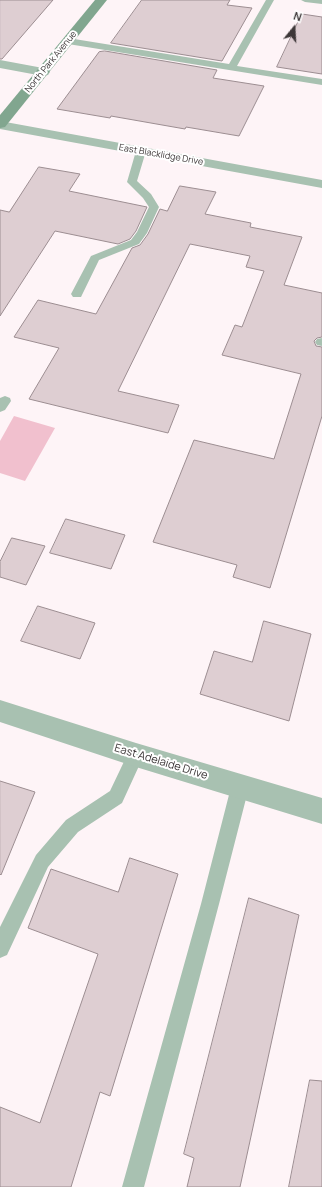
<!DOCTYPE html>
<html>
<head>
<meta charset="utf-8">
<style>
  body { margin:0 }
  #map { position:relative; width:322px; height:1187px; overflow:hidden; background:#fef4f7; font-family:Manrope,sans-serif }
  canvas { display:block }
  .north { position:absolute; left:274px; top:8px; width:40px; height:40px; -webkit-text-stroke:3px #fff; paint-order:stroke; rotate:18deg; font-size:11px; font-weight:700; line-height:16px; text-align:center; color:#3d3738 }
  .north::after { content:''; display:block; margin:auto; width:14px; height:18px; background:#3d3738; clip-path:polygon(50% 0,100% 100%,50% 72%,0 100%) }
</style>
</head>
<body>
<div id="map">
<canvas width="322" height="1187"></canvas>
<div class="north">N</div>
</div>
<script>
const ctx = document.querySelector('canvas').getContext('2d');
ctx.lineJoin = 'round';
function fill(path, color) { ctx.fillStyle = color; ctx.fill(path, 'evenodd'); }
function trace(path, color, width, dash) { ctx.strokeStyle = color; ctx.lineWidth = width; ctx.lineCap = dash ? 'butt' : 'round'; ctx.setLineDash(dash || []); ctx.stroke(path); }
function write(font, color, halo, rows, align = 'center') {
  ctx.font = font + ' Manrope,sans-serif'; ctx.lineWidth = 4; ctx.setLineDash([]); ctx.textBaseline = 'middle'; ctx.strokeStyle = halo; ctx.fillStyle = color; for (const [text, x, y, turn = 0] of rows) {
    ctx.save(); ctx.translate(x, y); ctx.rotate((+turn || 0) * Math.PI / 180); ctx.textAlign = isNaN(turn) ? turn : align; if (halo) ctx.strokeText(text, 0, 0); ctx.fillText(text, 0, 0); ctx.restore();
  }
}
const green = new Path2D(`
  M 14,416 L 55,428 L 25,481 L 0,473 L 0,441 Z`);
const building = new Path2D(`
  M 0,0 L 53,0 L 2,59 L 0,59 Z
  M 142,0 L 230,0 L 227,5 L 252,8 L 222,61 L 111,43 Z
  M 302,14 L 322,17 L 322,74 L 277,67 Z
  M 105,51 L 217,70 L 213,78 L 264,86 L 239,136 L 186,127 L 185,129 L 111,116 L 110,118 L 57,109 L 99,52 Z
  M 39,167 L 80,174 L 69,191 L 147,207 L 136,231 L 130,239 L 118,244 L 55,231 L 0,316 L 0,210 L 9,212 Z
  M 180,186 L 216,192 L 205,214 L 251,223 L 250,227 L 302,237 L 284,285 L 322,293 L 322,337 L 317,338 L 314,341 L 316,346 L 322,347 L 322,416 L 270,588 L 233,577 L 237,565 L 153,542 L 194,440 L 274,459 L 301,374 L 222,355 L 235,325 L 242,327 L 264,271 L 246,267 L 250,256 L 190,244 L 118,391 L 179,405 L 168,433 L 29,399 L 59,348 L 14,337 L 38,300 L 96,314 L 132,248 L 140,245 L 148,234 L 160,209 L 167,211 Z
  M 66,519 L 125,535 L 111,569 L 50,553 Z
  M 12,538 L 45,546 L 26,585 L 0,577 L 0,562 Z
  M 38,606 L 95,623 L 80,659 L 21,641 Z
  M 264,621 L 311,634 L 289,721 L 200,694 L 214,651 L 252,662 Z
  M 0,781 L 35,792 L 1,875 L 0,874 Z
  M 130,858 L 178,874 L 110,1096 L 100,1092 L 71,1187 L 0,1187 L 0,1107 L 40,1123 L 98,954 L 28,928 L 51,869 L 118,892 Z
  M 249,898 L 299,915 L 240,1187 L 187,1187 L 194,1158 L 184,1154 Z
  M 310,1080 L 322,1081 L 322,1187 L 289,1187 Z`);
const lane = new Path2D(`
  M 266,0 L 274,0 L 237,66 L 322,79 L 322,85 L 68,44 L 64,41 L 68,38 L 229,64 Z
  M 301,0 L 322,0 L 322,4 L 305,2 Z
  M 141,148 L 146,151 L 137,181 L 151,194 L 159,207 L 147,233 L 139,244 L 99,260 L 81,297 L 73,297 L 71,294 L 91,256 L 131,240 L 137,232 L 149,207 L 143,198 L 127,182 L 136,151 Z
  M 322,338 L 322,346 L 317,345 L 315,342 L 317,339 Z
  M 5,396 L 10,398 L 11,401 L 5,410 L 0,412 L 0,398 Z
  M 136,747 L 142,749 L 144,755 L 122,803 L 78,832 L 48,867 L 7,955 L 0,958 L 0,927 L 36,855 L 66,820 L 110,791 L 130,749 Z
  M 240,778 L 246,781 L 249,787 L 219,904 L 144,1187 L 122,1187 L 201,904 L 231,787 L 234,781 Z`);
const street = new Path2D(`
  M 0,60 L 43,68 L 48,69 L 50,72 L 48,75 L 43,76 L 0,68 Z
  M 0,121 L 322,180 L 322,188 L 0,129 Z
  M 0,700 L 136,743 L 322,798 L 322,824 L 136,767 L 0,722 Z`);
const secondary = new Path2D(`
  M 95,0 L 107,0 L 5,127 L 0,128 L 0,115 Z`);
const farStreetnames = [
  ["North Park Avenue",51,62,-51],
  ["East Blacklidge Drive",161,155,10]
];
const streetNames = [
  ["East Adelaide Drive",161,762,17]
];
fill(green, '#f1c0ce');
fill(building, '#deced2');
trace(building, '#9c8d91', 1);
fill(lane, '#a8c1b1');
fill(street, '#a8c1b1');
fill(secondary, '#81a68f');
write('9px', '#3d3738', '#fff', farStreetnames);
write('11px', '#3d3738', '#fff', streetNames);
</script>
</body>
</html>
